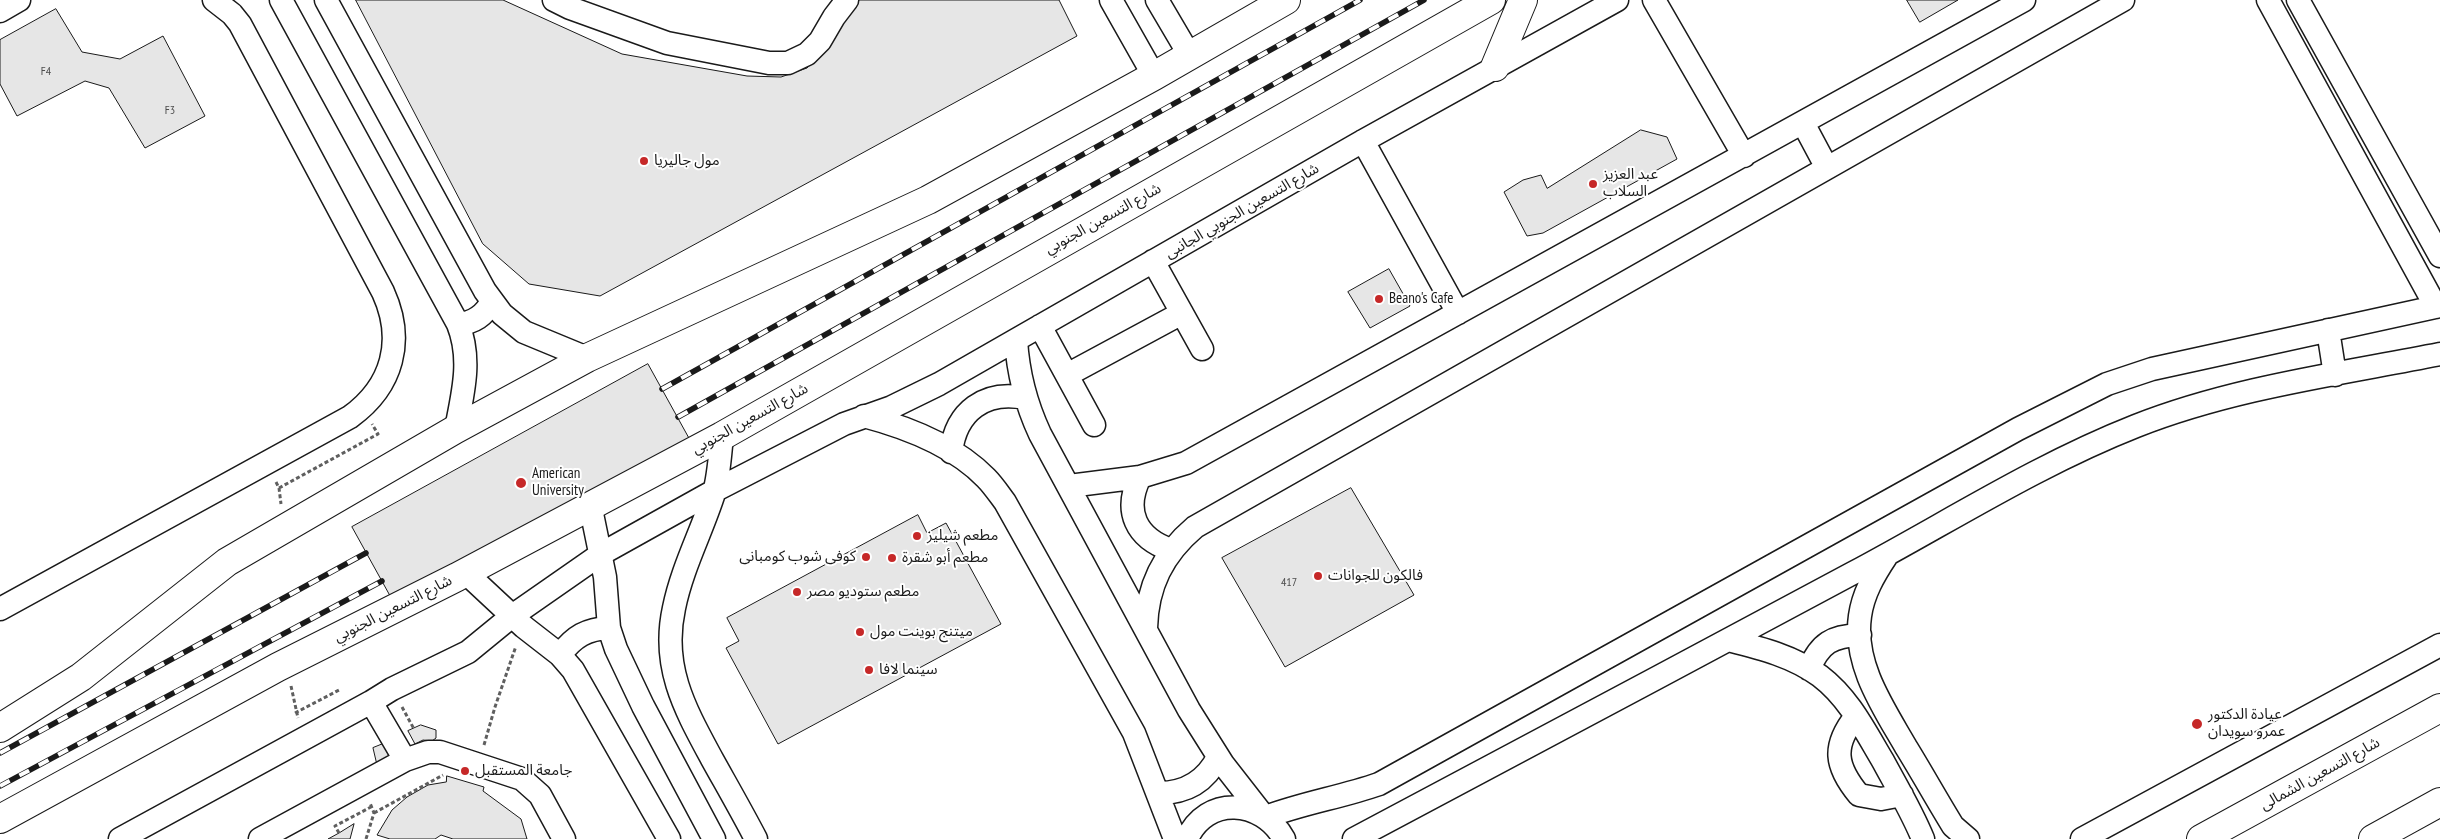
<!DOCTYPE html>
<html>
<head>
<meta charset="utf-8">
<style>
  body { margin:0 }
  canvas { display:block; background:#fff }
</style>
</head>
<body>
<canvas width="2440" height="839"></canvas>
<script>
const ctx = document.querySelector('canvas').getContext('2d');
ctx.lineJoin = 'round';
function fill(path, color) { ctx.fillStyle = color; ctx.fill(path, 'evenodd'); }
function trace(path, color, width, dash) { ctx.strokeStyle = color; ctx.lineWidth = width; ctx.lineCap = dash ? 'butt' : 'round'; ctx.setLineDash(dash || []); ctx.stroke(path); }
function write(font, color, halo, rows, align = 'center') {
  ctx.font = font + ' "PT Sans Narrow","Noto Sans Arabic",sans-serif'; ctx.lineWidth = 4; ctx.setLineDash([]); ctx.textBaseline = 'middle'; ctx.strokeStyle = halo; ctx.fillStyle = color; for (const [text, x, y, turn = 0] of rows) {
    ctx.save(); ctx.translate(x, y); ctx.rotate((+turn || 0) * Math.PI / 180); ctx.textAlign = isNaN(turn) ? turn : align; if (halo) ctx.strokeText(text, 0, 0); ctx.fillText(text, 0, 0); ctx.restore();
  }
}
const building = new Path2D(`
  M 356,0 L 503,0 L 622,54 L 747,76 L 781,77 L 807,68 L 822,53 L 838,21 L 859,0 L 1059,0 L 1077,36 L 600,296 L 529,284 L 483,244 Z
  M 1907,0 L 1958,0 L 1920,22 Z
  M 56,9 L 82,52 L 120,59 L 163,36 L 205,116 L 145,148 L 109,88 L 85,81 L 17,116 L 0,84 L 0,40 Z
  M 1641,130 L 1667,137 L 1677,159 L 1543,233 L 1527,236 L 1504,192 L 1523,180 L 1541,175 L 1547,188 Z
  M 1389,269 L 1410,306 L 1370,328 L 1348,292 Z
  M 648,364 L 690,440 L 394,603 L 352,527 Z
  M 1351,488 L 1414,595 L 1285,667 L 1222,558 Z
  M 918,515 L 927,533 L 946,523 L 1001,624 L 778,744 L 726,648 L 739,641 L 727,618 Z
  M 421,725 L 436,730 L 436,738 L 432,741 L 423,740 L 415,744 L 408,731 Z
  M 383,744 L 389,756 L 385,758 L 385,761 L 377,765 L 373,748 Z
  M 447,776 L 484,787 L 483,791 L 521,819 L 527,839 L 453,839 L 441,835 L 435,839 L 390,839 L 377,835 L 392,810 L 407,797 L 428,785 L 446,782 Z
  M 354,824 L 350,839 L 328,839 L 339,833 Z`);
const path = new Path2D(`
  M 276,482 L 279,488 L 281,504
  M 279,488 L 378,434 L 372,424
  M 291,686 L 298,718
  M 402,707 L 414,729
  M 295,713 L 341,689
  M 484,745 L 495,707 L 516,646
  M 374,813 L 443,775
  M 339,833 L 335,826 L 371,807
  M 366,839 L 374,813 L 370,803`);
const minor = new Path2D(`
  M 281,0 L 458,324 C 472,359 463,393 456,429
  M 326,0 L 485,291 L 502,314 L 524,332 L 587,358
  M 554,0 L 570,8 L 667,43 L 769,63 L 788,63 L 807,54 L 820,41 L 834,17 L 847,0
  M 1111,0 L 1154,76
  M 1157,0 L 1190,56
  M 1654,0 L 1744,156
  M 2268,0 L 2436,307
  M 2298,0 L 2440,256
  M 0,11 L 19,0
  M 1803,123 L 1827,168
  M 1363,141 L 1458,313
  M 1153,261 L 1202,349
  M 458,324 C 474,323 485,315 492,301
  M 1040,326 L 1094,425
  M 2328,330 L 2335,375
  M 1016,340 C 1018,373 1026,404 1040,434 L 1189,710 L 1223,764 L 1262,814
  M 1067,375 L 1182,313
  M 864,416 C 906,427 955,446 986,478 C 993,485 999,494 1005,502 L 1134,733 L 1175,839
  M 722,436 C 720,454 719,475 714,493 C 702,531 682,568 674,608 C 661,667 685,709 712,759 C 727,786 742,812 756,839
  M 951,452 C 956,411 985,390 1025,398
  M 1140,477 C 1123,511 1136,538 1171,550
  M 1069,486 L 1140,477 L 1186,463 L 2024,0
  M 590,504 L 605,577 L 609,628 L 616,649 L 643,706 L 714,839
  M 1886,557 C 1874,575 1863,594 1860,616 C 1853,664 1883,707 1906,747 C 1922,773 1937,800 1953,826 L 1968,839
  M 465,572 L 524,627 L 560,655 L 573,670 L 669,839
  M 0,609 L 350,417 C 393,386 405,340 383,292 L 240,24 L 232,14 L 214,0
  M 1146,628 C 1147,586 1163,554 1195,527 L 2123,0
  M 1728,640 C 1760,648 1793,656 1820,676 C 1849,698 1865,731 1883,761 C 1897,787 1912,812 1923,839
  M 560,655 C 574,636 587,629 609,628
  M 1809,669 C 1820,643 1832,636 1860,635
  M 371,702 L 405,760
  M 1856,716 C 1832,746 1835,766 1859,795 L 1881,799 L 1902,795
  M 1159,793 C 1186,793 1206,781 1218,757
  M 1266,817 C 1303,803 1342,797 1379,784 L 2018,429 L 2107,384 L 2152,369 L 2440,306
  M 120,839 L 371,702 L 392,689 L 468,652 L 512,616 L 601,554 L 714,491 L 844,424 L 892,407 L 939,384 L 1363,141 L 1617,0
  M 260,839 L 405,760 L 428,752 L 440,752 L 522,779 L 540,795 L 564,839
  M 1187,839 C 1206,795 1262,799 1284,839
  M 1354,839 C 1520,751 1687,662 1853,573 C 1947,523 2037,465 2136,426 C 2232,388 2339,374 2440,354
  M 2082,839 L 2440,645`);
const major = new Path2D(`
  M 1495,67 L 1523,0
  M 0,728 L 81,677 L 227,562 L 456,429 L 587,358 L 928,200 L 1154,76 L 1286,0
  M 0,819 L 278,667 L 457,577 L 722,436 L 1491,0
  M 2201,839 L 2440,708
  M 2373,839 L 2440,802`);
const rail = new Path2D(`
  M 662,389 L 1360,0
  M 678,417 L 1424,0
  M 0,753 L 366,553
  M 0,786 L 382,581`);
const markers = [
  [644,161,5,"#c62828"],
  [1593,184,5,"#c62828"],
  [1379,299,5,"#c62828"],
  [521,483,6,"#c62828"],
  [917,536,5,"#c62828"],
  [866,557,5,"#c62828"],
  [892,558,5,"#c62828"],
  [1318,576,5,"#c62828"],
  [797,592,5,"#c62828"],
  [860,632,5,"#c62828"],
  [869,670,5,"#c62828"],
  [2197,724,6,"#c62828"],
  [465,771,5,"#c62828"]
];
const numberNames = [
  ["F4",46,72],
  ["F3",170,111],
  ["417",1289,583]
];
const poiNames = [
  ["مول جاليريا",654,161],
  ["عبد العزيز",1603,175],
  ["السلاب",1603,192],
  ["Beano's Cafe",1389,299],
  ["American",532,474],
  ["University",532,491],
  ["مطعم شيليز",927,536],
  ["كوفى شوب كومبانى",856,557,"right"],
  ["مطعم أبو شقرة",902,558],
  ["فالكون للجوانات",1328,576],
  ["مطعم ستوديو مصر",807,592],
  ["ميتنج بوينت مول",870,632],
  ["سينما لافا",879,670],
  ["عيادة الدكتور",2208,715],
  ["عمرو سويدان",2208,732],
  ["جامعة المستقبل",475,771]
];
const streetNames = [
  ["شارع التسعين الجنوبي الجانبى",1242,211,-30],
  ["شارع التسعين الجنوبي",1103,219,-29],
  ["شارع التسعين الجنوبي",750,419,-29],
  ["شارع التسعين الجنوبي",393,609,-27],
  ["شارع التسعين الشمالى",2320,774,-29]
];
fill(building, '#e6e6e6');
trace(building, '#1a1a1a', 1);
trace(minor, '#1a1a1a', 25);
trace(major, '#1a1a1a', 30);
trace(path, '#5f5f5f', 3, [4, 2.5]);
trace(minor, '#fff', 22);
trace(major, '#fff', 28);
trace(rail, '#1a1a1a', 5.5);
trace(rail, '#fff', 4, [11]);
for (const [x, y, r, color] of markers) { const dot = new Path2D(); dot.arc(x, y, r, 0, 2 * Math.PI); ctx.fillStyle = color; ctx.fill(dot); trace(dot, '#fff', 2); }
write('12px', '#4d4d4d', null, numberNames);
write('15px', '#1a1a1a', '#fff', poiNames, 'left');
write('15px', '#1a1a1a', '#fff', streetNames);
</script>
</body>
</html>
